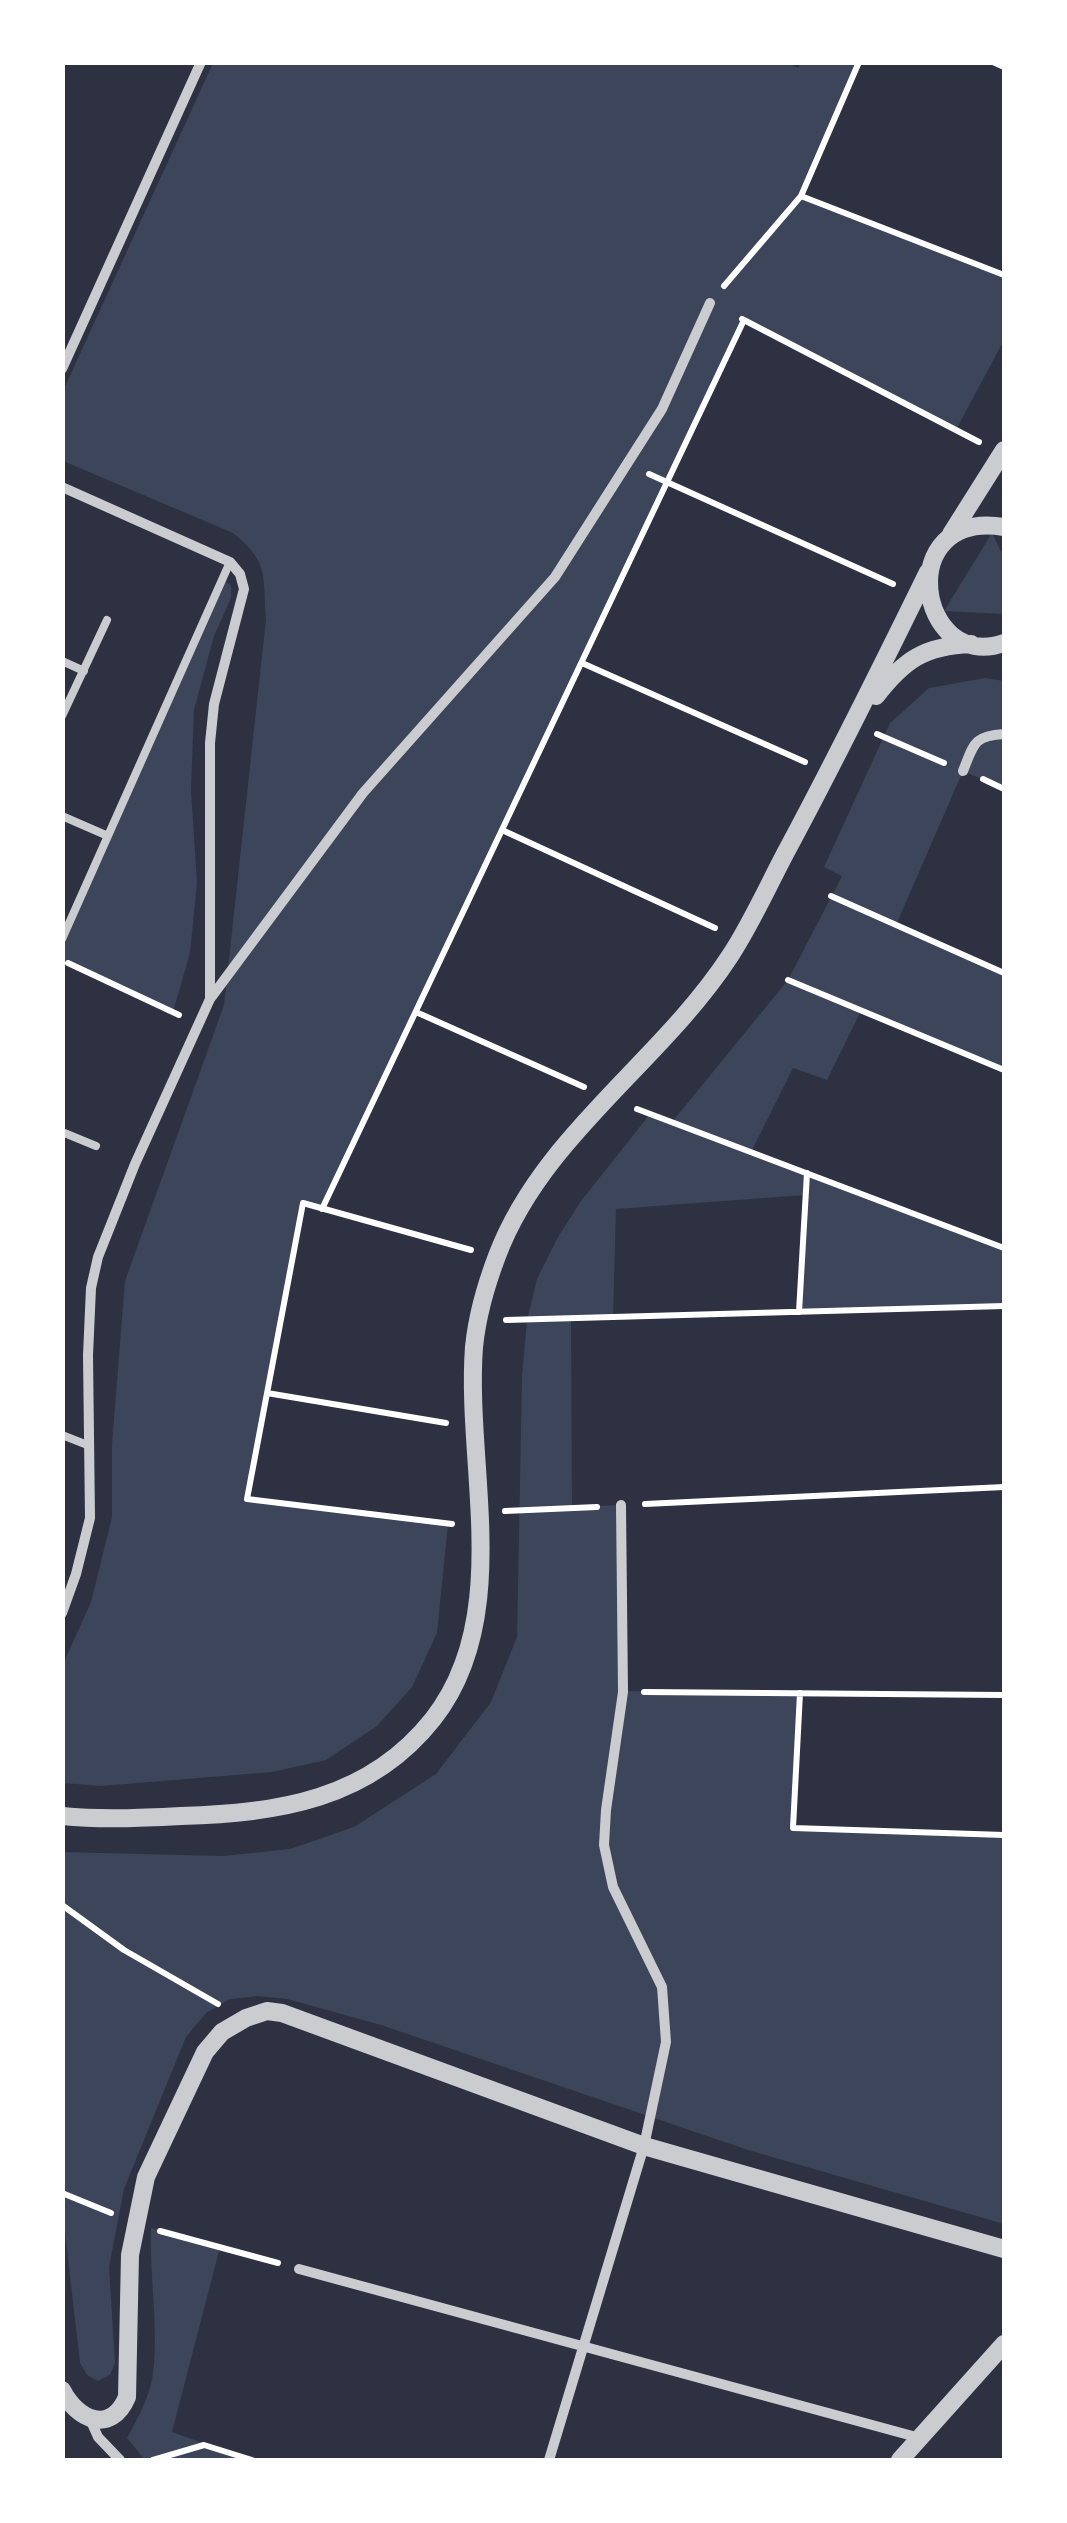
<!DOCTYPE html>
<html>
<head>
<meta charset="utf-8">
<style>
  body { margin:0 }
  #map { position:relative; width:1067px; height:2523px; overflow:hidden; background:#2d3142; font-family:Signika,sans-serif }
  canvas { display:block }
  .frame { position:absolute; inset:0; border:65px solid #fff; pointer-events:none }
</style>
</head>
<body>
<div id="map">
<canvas width="1067" height="2523"></canvas>
<div class="frame"></div>
</div>
<script>
const ctx = document.querySelector('canvas').getContext('2d');
ctx.lineJoin = 'round';
function fill(path, color) { ctx.fillStyle = color; ctx.fill(path, 'evenodd'); }
function trace(path, color, width, dash) { ctx.strokeStyle = color; ctx.lineWidth = width; ctx.lineCap = dash ? 'butt' : 'round'; ctx.setLineDash(dash || []); ctx.stroke(path); }
const green = new Path2D(`
  M 786,62 L 798,68 L 801,63 L 859,63 L 801,196 L 1004,275 L 1004,340 L 956,430 L 744,321 L 322,1209 L 303,1204 L 247,1499 L 448,1524 L 437,1633 L 412,1687 L 377,1726 L 326,1760 L 272,1772 L 101,1786 L 63,1783 L 63,1664 L 91,1602 L 112,1517 L 112,1444 L 125,1281 L 224,1005 L 266,619 C 263,575 269,562 233,533 L 63,461 L 63,391 L 213,63 Z
  M 992,533 L 1004,558 L 1004,614 L 944,611 Z
  M 223,579 L 231,586 L 231,598 L 214,636 L 194,710 L 191,790 L 197,883 L 190,953 L 173,1012 L 63,961 L 63,939 Z
  M 985,678 L 1004,681 L 1004,789 L 963,771 L 896,925 L 1004,973 L 1004,1070 L 861,1011 L 827,1080 L 793,1068 L 751,1152 L 1004,1248 L 1004,1306 L 799,1312 L 805,1195 L 616,1209 L 613,1318 L 571,1319 L 572,1507 L 621,1505 L 623,1691 L 800,1693 L 793,1827 L 1004,1835 L 1004,2224 L 748,2150 L 381,2025 L 287,1999 L 258,1996 L 230,1999 L 206,2013 L 186,2037 L 124,2189 L 109,2267 L 115,2363 L 110,2375 L 98,2381 L 87,2375 L 80,2363 L 63,2215 L 62,1852 L 223,1856 L 290,1849 L 354,1827 L 436,1774 L 491,1702 L 517,1637 L 522,1376 L 527,1320 L 537,1279 L 558,1237 L 581,1201 L 650,1114 L 672,1122 L 788,980 L 842,876 L 824,867 L 890,723 L 929,688 Z
  M 151,2228 L 220,2247 L 172,2432 L 252,2460 L 145,2460 L 127,2438 C 137,2419 148,2400 152,2379 C 160,2338 149,2274 151,2228 Z`);
const path = new Path2D(`
  M 993,62 L 1004,67
  M 801,196 L 1004,275
  M 724,286 L 801,196 L 859,62
  M 742,319 L 979,442
  M 649,474 L 893,584
  M 582,663 L 805,762
  M 877,734 L 944,763
  M 983,779 L 1004,789
  M 502,830 L 715,928
  M 831,896 L 1004,973
  M 68,963 L 179,1015
  M 788,980 L 1004,1070
  M 416,1012 L 584,1087
  M 637,1109 L 1004,1248
  M 322,1209 L 744,320
  M 799,1312 L 807,1173
  M 506,1320 L 1004,1306
  M 267,1393 L 446,1423
  M 645,1504 L 1004,1487
  M 505,1511 L 597,1507
  M 452,1524 L 247,1499 L 303,1203 L 471,1250
  M 644,1692 L 1004,1695
  M 800,1693 L 793,1828 L 1004,1835
  M 62,1905 L 124,1950 L 218,2004
  M 62,2193 L 111,2213
  M 160,2231 L 278,2263
  M 153,2460 L 204,2445 L 252,2460`);
const service = new Path2D(`
  M 62,661 L 84,671
  M 62,716 L 107,620
  M 62,816 L 108,836
  M 62,939 L 230,562
  M 62,1132 L 96,1146
  M 62,1435 L 90,1446`);
const minor = new Path2D(`
  M 62,369 L 201,62
  M 62,487 L 230,562 L 240,574 L 244,589 L 214,704 L 210,743 L 210,999
  M 963,771 C 974,744 973,736 1004,734
  M 62,1613 L 76,1574 L 90,1518 L 88,1355 L 91,1288 L 98,1257 L 135,1164 L 210,999 L 363,793 L 555,577 L 662,409 L 710,303
  M 299,2269 L 920,2438
  M 90,2419 L 98,2437 L 120,2460
  M 549,2460 L 644,2146 L 666,2042 L 662,1987 L 613,1887 L 604,1845 L 606,1810 L 623,1692 L 621,1505`);
const tertiary = new Path2D(`
  M 1004,527 C 892,509 917,673 1004,643
  M 951,534 L 1004,450
  M 876,696 C 904,660 924,646 971,644
  M 62,1816 C 102,1820 142,1818 181,1816 C 278,1813 369,1800 433,1719 C 514,1616 465,1466 474,1347 C 477,1317 486,1285 497,1256 C 542,1136 661,1062 730,956 C 751,924 768,886 786,852 C 836,759 882,666 928,572
  M 62,2390 C 77,2420 111,2435 127,2397 L 130,2255 L 146,2177 L 205,2052 L 222,2032 L 246,2018 L 267,2011 L 282,2013 L 644,2146 L 1004,2249
  M 900,2460 L 1004,2344`);
fill(green, '#3c4559');
trace(path, '#fff', 6);
trace(service, '#caccd0', 8);
trace(minor, '#caccd0', 10);
trace(tertiary, '#caccd0', 18);
</script>
</body>
</html>
